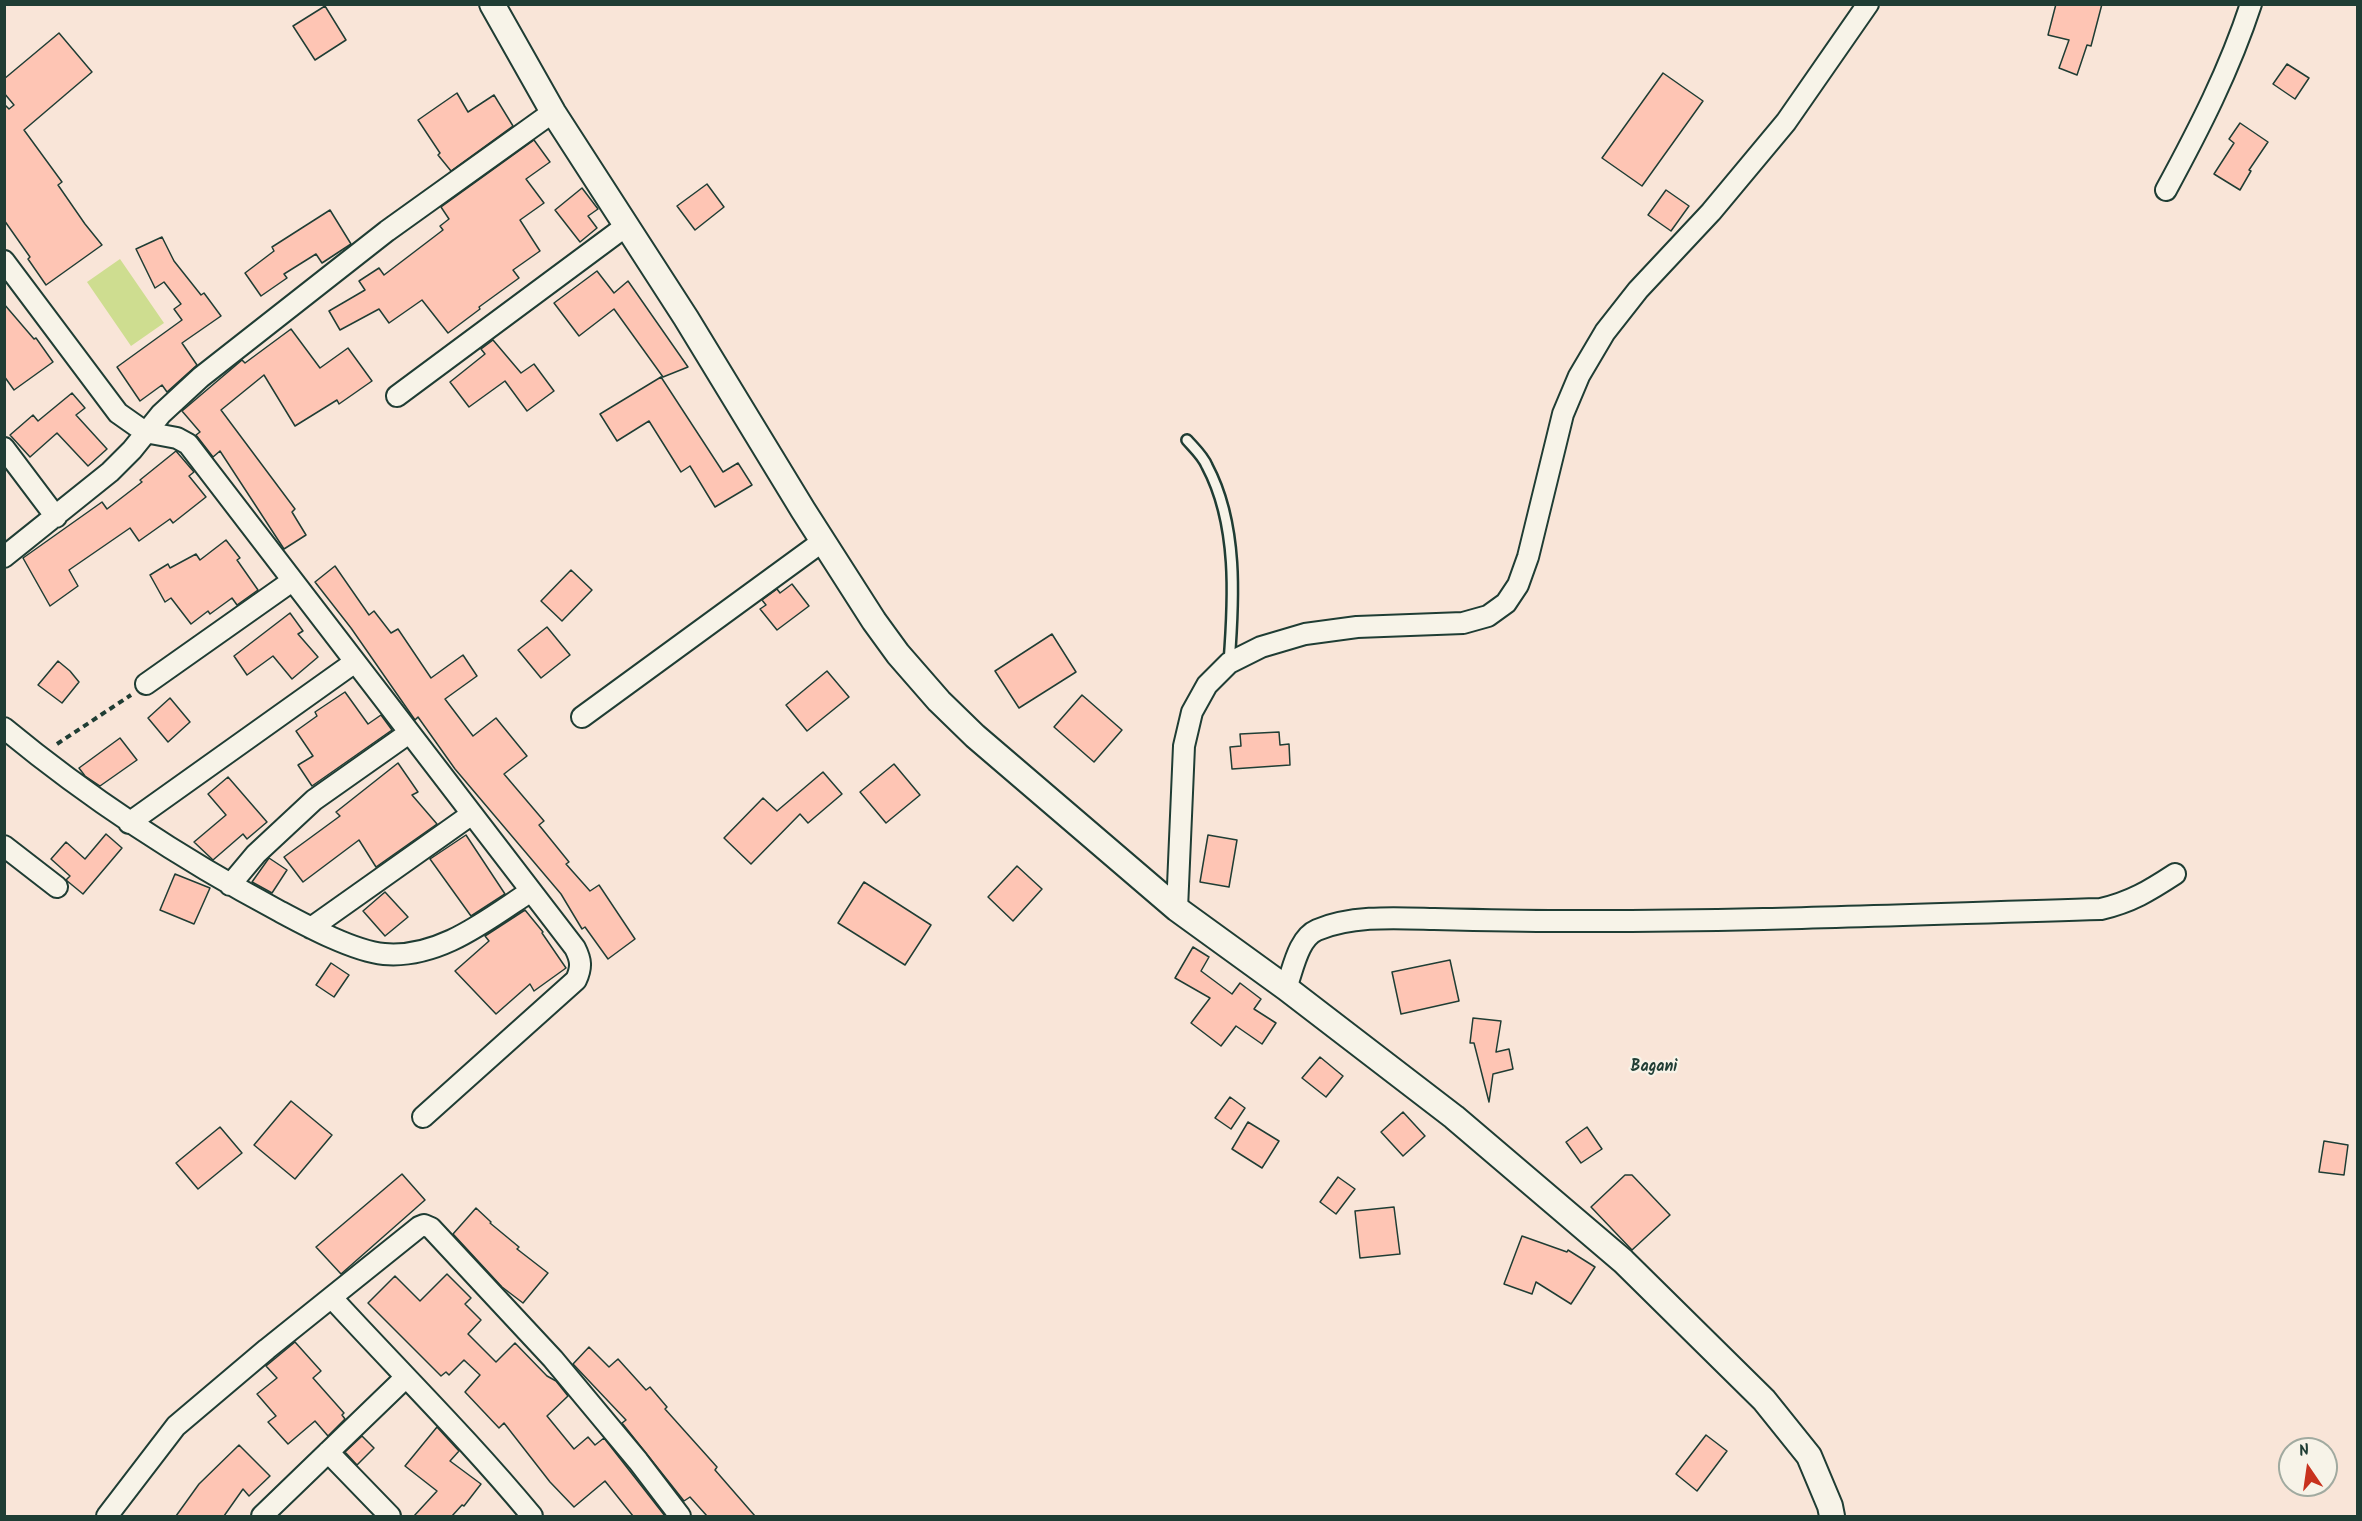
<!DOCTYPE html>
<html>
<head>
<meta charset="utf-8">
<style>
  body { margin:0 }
  #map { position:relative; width:2362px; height:1521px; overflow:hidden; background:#f9e5d8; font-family:Kalam,sans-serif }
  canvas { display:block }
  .frame { position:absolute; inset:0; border:6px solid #1f3d34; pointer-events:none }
  .north { position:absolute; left:2278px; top:1437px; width:60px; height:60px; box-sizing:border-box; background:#f7f3e8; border:2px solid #a1aaa0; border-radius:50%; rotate:347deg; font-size:16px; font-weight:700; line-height:24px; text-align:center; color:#1f3d34 }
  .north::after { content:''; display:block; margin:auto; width:21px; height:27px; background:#c8321e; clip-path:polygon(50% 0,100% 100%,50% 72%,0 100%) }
</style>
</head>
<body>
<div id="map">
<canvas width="2362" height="1521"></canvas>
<div class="frame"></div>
<div class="north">N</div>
</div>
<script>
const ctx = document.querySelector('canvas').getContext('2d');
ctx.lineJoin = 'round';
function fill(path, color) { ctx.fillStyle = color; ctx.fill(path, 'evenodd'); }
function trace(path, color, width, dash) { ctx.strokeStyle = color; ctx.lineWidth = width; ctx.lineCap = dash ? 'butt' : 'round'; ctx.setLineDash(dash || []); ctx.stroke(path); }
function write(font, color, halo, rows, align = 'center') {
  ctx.font = font + ' Kalam,sans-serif'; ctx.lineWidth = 4.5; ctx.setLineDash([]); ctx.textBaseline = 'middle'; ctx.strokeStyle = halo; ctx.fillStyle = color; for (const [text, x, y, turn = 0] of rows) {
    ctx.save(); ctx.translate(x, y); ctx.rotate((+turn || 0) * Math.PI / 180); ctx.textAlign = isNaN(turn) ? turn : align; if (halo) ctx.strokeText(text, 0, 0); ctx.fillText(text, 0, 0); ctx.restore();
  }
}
const green = new Path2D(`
  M 120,259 L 164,323 L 131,346 L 87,282 Z`);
const building = new Path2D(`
  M 2056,4 L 2102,4 L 2091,46 L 2087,45 L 2077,75 L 2059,68 L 2069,40 L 2048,35 Z
  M 325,6 L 346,40 L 315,60 L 293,26 Z
  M 59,33 L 92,72 L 24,130 L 62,182 L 58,185 L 85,224 L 102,245 L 46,285 L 28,259 L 30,257 L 4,220 L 4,104 L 9,109 L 14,105 L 4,93 L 4,79 Z
  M 2287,64 L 2309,78 L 2295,99 L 2273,84 Z
  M 1663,73 L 1703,101 L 1642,186 L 1602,158 Z
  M 457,93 L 468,112 L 494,95 L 513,126 L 451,171 L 438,155 L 440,153 L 418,120 Z
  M 2240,123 L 2268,142 L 2249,170 L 2251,171 L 2240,190 L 2214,174 L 2234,143 L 2229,139 Z
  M 534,140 L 550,162 L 526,179 L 544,203 L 520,220 L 540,251 L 513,270 L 519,278 L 479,307 L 480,309 L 448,333 L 422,300 L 389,323 L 379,309 L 340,330 L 329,311 L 365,290 L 359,281 L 379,268 L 384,275 L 443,230 L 440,226 L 449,219 L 441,207 Z
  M 707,184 L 724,207 L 695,230 L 677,206 Z
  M 582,188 L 598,209 L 588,216 L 597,228 L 580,242 L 555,210 Z
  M 1666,190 L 1689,206 L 1671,231 L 1648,215 Z
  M 330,210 L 351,244 L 322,263 L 316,254 L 284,274 L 287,278 L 261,296 L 245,273 L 274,251 L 272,247 Z
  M 162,237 L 174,261 L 201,295 L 204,293 L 221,316 L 182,343 L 197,365 L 167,392 L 162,385 L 140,401 L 117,367 L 182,320 L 174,309 L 181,304 L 164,282 L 155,288 L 136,249 Z
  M 597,271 L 614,293 L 628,281 L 688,367 L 663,377 L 614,309 L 579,336 L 554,303 Z
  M 4,304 L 34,339 L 36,338 L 53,362 L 14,390 L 4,376 Z
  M 291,329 L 320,368 L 348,348 L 372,381 L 339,404 L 337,400 L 295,426 L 264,375 L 221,410 L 295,509 L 292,512 L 306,535 L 284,549 L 220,451 L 213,457 L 196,435 L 200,432 L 182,411 L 242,360 L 245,363 Z
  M 493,340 L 521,373 L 534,364 L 554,391 L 527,411 L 505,381 L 469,407 L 450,382 L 485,354 L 481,349 Z
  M 661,377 L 723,472 L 738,463 L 752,485 L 715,507 L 690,466 L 681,472 L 649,421 L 617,441 L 600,414 Z
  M 72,393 L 85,408 L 76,415 L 107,449 L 88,466 L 57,433 L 30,457 L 10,435 L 33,415 L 38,421 Z
  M 176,451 L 194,472 L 189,476 L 206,497 L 173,523 L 170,519 L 139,541 L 130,528 L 69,570 L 78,586 L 50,606 L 23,558 L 102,502 L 107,509 L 142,482 L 140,480 Z
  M 226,540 L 240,558 L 237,560 L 258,590 L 237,605 L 232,598 L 210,614 L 208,611 L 191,624 L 171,598 L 165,602 L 150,575 L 168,564 L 170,568 L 196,554 L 200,560 Z
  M 335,566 L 369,615 L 374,611 L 391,633 L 398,629 L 431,678 L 463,655 L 477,676 L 445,699 L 473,736 L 496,718 L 527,756 L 504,774 L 544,821 L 539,825 L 569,862 L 566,864 L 590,891 L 599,885 L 635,939 L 608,959 L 585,927 L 582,929 L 561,894 L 455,769 L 418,717 L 415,720 L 351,628 L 315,582 Z
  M 571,570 L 592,590 L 562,621 L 541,601 Z
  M 792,584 L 809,606 L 777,630 L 760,609 L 766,605 L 762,600 L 777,589 L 780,593 Z
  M 290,613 L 303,631 L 298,634 L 318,657 L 292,679 L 273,656 L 247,675 L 234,656 Z
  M 547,627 L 570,655 L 541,678 L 518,650 Z
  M 1052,634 L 1076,672 L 1019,708 L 995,671 Z
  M 58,661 L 70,671 L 79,682 L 62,703 L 38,685 Z
  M 827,671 L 849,697 L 807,731 L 786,705 Z
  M 345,692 L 368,724 L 381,715 L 392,730 L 312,786 L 298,765 L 313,756 L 296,731 L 317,716 L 315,712 Z
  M 1082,695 L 1122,730 L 1094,762 L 1054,727 Z
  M 170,698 L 190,722 L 168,742 L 148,718 Z
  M 1279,732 L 1280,745 L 1289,744 L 1290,765 L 1232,769 L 1230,747 L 1241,746 L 1240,734 Z
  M 120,738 L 137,760 L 100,786 L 85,776 L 79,768 Z
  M 398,763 L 418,792 L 412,795 L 437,824 L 376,867 L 359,840 L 303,882 L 284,857 L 340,816 L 336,812 Z
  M 894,764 L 920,795 L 886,823 L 860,792 Z
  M 823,772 L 842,794 L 808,823 L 800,814 L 751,864 L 724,838 L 763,798 L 777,811 Z
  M 228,777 L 267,822 L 247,839 L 243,834 L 213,860 L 194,842 L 226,815 L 208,794 Z
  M 106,834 L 122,848 L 83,894 L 66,880 L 70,876 L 51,859 L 66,842 L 85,859 Z
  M 466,835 L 505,894 L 471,916 L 430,859 Z
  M 1208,835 L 1237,840 L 1229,887 L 1200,882 Z
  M 269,858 L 287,870 L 272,893 L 252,882 Z
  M 1017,866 L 1042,889 L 1013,921 L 988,897 Z
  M 175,874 L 210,888 L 194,924 L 160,910 Z
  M 864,882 L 931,925 L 905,965 L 838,923 Z
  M 385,892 L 408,917 L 385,936 L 363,911 Z
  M 525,910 L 543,932 L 542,933 L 566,968 L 534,991 L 530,984 L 496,1014 L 455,971 L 489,941 L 485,936 Z
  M 1193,947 L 1209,957 L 1201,971 L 1232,994 L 1240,983 L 1261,999 L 1254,1009 L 1276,1023 L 1262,1044 L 1236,1026 L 1221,1046 L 1191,1023 L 1210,998 L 1175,978 Z
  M 1450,960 L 1459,1001 L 1401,1014 L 1392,972 Z
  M 331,963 L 349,975 L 334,997 L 316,985 Z
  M 1473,1018 L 1501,1021 L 1496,1052 L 1509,1049 L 1513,1069 L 1493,1074 L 1489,1102 L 1474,1043 L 1470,1043 Z
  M 1320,1057 L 1343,1076 L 1326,1097 L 1302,1078 Z
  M 1230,1097 L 1245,1108 L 1231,1129 L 1215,1118 Z
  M 291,1101 L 332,1135 L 295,1179 L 254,1145 Z
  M 1403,1112 L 1425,1136 L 1403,1156 L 1381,1132 Z
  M 1248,1122 L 1279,1141 L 1262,1168 L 1232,1149 Z
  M 220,1127 L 242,1153 L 198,1189 L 176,1163 Z
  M 1587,1127 L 1602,1149 L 1581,1163 L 1566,1142 Z
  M 2324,1141 L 2348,1145 L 2344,1175 L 2319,1172 Z
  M 402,1174 L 425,1200 L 341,1274 L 316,1247 Z
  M 1625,1175 L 1632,1175 L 1670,1215 L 1632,1250 L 1591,1207 Z
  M 1338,1177 L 1355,1189 L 1336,1214 L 1320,1202 Z
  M 1394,1207 L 1400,1254 L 1360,1258 L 1355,1211 Z
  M 476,1208 L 491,1222 L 490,1223 L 519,1247 L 517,1249 L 548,1273 L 523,1303 L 502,1287 L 453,1234 Z
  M 1522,1236 L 1567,1252 L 1568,1250 L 1595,1267 L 1571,1304 L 1536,1282 L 1532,1294 L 1504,1284 Z
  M 447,1274 L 471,1298 L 465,1304 L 481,1320 L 468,1334 L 496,1362 L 515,1343 L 547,1376 L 556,1381 L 568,1396 L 547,1416 L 574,1449 L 588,1437 L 595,1445 L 604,1438 L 665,1516 L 633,1516 L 605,1481 L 574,1507 L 550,1482 L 504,1423 L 499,1428 L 465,1392 L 480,1375 L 464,1360 L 449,1375 L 446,1372 L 441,1376 L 368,1303 L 395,1276 L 420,1301 Z
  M 295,1342 L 321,1371 L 313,1378 L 344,1413 L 342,1415 L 345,1419 L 328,1436 L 315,1421 L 288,1444 L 268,1422 L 276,1416 L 257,1394 L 277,1378 L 266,1366 Z
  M 589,1347 L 609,1367 L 618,1359 L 646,1390 L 650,1387 L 667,1407 L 665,1409 L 717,1467 L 715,1470 L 755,1516 L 707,1516 L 690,1497 L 684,1501 L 622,1423 L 626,1420 L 573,1364 Z
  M 437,1427 L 459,1451 L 450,1461 L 481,1484 L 464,1506 L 462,1505 L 452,1516 L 414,1516 L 437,1491 L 405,1466 Z
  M 1706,1435 L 1727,1451 L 1697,1491 L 1676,1474 Z
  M 362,1436 L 374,1448 L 357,1465 L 345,1452 Z
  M 239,1445 L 270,1476 L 249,1496 L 243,1489 L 224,1516 L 176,1516 L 199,1484 Z`);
const path = new Path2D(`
  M 57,744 L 131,695`);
const service = new Path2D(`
  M 1187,440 C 1194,448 1203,456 1207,466 C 1238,524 1234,599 1229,663`);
const minor = new Path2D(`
  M 2166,190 C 2199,129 2229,71 2251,4
  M 4,261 L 118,413 L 145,432 L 177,438 L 188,444 L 575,948 C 581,960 582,967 576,980 L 423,1117
  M 397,396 L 626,226
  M 4,448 L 56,517
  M 4,557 L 110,472 L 132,450 L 161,414 L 201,377 L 387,231 L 553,112
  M 146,684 L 292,581
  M 582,717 L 823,541
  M 4,728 C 91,800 180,858 279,911 C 307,926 353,951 384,954 C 440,959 488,919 531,891
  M 129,823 L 355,662
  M 4,846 L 57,887
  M 230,885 L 256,854 L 314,800 L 409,733
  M 1177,909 L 1184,746 L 1192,712 L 1207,685 L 1229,663 L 1261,647 L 1305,634 L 1357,627 L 1463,623 L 1488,616 L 1506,603 L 1518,585 L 1528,557 L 1563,414 L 1579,376 L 1605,332 L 1638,290 L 1711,212 L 1786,122 L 1868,4
  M 311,928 L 472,814
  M 1286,988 C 1293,970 1298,938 1317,930 C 1352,915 1397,918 1434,919 C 1476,920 1519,921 1561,921 C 1741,922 1921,914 2101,909 C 2131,902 2149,891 2175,874
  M 332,1298 C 399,1371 469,1440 532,1516
  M 328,1452 L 390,1516
  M 107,1516 L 176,1426 L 267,1349 L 419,1227 L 424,1225 L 431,1228 L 553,1359 L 638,1461 L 680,1516
  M 262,1516 L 405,1378`);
const tertiary = new Path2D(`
  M 492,4 L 553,112 L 686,318 L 803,510 L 874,621 L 898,654 L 939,701 L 975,736 L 1177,909 L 1286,988 L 1454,1117 L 1623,1261 L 1764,1400 L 1809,1456 L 1830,1506 L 1832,1516`);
const neighbourhoodNames = [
  ["Bagani",1654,1068]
];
fill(green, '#cedd90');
fill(building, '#fec5b4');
trace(building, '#1f3d34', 1.5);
trace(service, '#1f3d34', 14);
trace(minor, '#1f3d34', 24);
trace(tertiary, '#1f3d34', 28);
trace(path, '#1f3d34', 4, [6, 4.5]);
trace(service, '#f7f3e8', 9);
trace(minor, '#f7f3e8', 20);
trace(tertiary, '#f7f3e8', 24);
write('bold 16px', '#1f3d34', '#f7f3e8', neighbourhoodNames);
</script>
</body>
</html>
